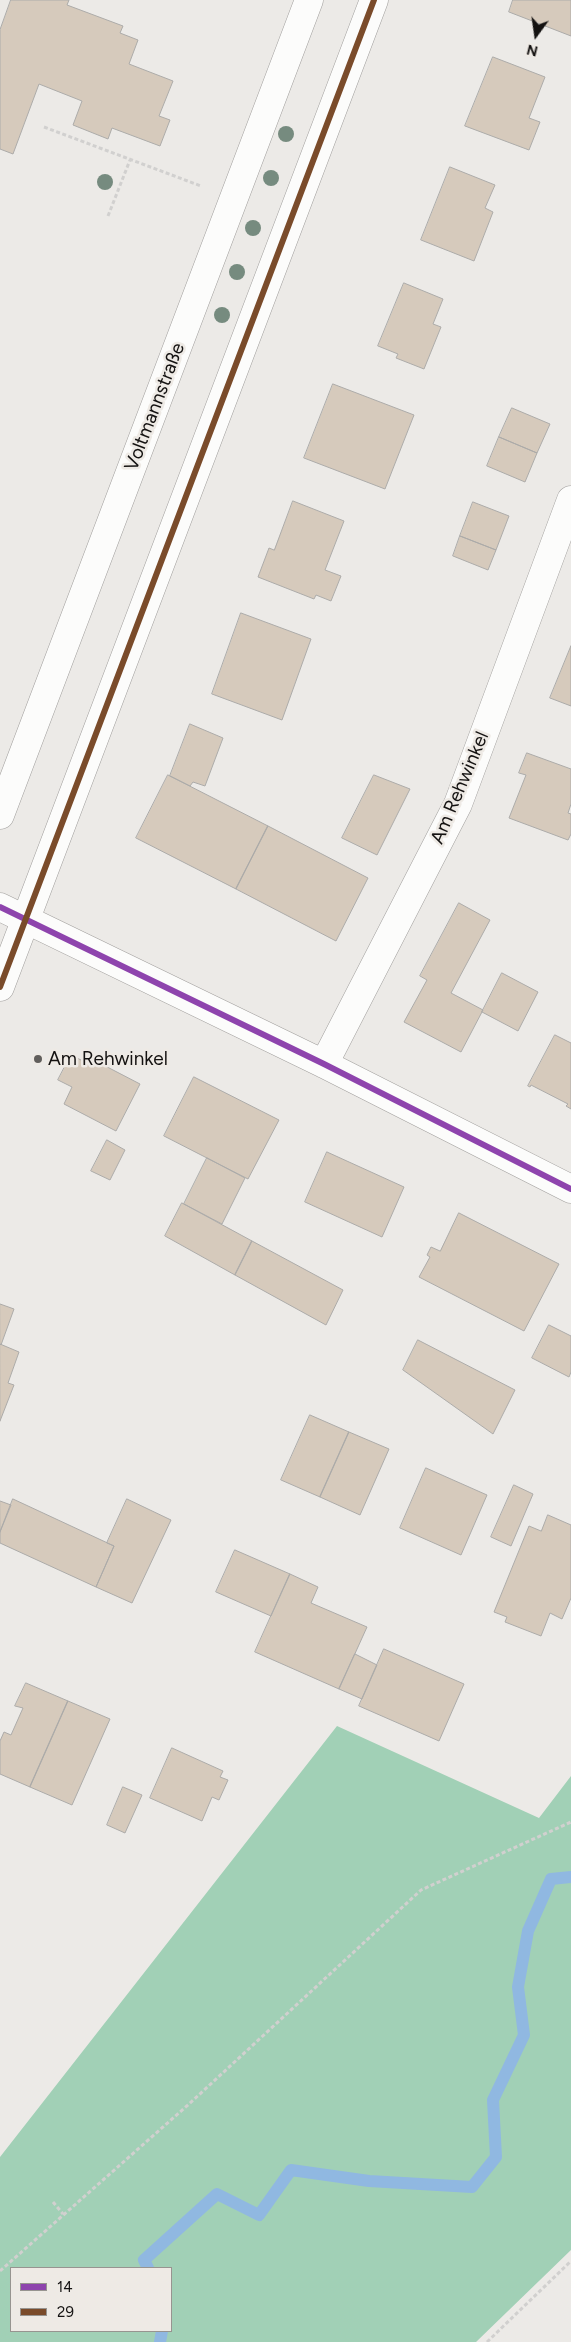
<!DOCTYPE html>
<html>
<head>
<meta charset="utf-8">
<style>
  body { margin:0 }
  #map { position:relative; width:571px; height:2342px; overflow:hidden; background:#eceae7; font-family:Figtree,sans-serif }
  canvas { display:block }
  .legend { position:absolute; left:10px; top:2267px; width:162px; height:65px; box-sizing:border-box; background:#eeeae5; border:1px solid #979490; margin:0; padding:6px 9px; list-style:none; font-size:15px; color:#141211 }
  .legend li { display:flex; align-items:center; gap:10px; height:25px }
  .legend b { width:25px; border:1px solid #979490 }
  .north { position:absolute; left:511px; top:10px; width:50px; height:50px; -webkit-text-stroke:4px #eeeae5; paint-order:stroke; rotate:194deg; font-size:14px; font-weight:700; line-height:20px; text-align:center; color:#141211 }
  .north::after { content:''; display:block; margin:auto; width:18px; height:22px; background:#141211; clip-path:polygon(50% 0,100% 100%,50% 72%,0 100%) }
</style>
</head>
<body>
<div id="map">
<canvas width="571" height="2342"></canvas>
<ul class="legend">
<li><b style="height:6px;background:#8e44ad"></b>14</li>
<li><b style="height:6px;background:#7a4b2a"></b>29</li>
</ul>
<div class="north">N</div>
</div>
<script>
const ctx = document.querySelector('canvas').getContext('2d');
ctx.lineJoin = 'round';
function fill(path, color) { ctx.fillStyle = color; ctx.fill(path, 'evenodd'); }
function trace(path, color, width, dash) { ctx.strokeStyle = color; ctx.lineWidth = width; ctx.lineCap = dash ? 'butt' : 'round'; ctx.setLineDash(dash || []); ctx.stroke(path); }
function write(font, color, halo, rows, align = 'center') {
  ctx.font = font + ' Figtree,sans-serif'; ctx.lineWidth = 5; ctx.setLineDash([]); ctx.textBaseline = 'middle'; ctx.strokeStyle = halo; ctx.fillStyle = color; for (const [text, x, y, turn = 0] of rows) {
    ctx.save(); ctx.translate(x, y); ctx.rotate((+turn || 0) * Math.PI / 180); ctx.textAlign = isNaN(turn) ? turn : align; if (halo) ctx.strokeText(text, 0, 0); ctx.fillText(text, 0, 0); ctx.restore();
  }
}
const forest = new Path2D(`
  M 337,1726 L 539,1818 L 571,1776 L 571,2250 L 476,2342 L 0,2342 L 0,2157 ZM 11,2268 L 171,2268 L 171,2331 L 11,2331 Z`);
const stream = new Path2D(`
  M 148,2268 L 144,2260 L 217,2194 L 259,2215 L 291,2170 L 369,2181 L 472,2187 L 496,2157 L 493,2100 L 524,2035 L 518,1987 L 528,1931 L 551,1879 L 571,1877
  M 160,2342 L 162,2331`);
const building = new Path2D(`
  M 11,0 L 69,0 L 67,5 L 123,26 L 120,33 L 138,40 L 129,64 L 173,81 L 159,116 L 170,120 L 160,146 L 112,128 L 108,139 L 73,125 L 82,101 L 39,84 L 13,154 L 0,149 L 0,30 Z
  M 513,0 L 571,0 L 571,36 L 509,12 Z
  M 493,57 L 545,77 L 529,118 L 540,122 L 529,150 L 465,126 Z
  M 450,167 L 495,185 L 485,208 L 493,212 L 474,261 L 421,240 Z
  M 404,283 L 443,299 L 433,324 L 441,327 L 424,369 L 396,358 L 398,354 L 378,346 Z
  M 333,384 L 414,415 L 385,489 L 304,458 Z
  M 512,408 L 550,424 L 537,453 L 499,437 Z
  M 499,437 L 537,453 L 525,482 L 487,466 Z
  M 293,501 L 344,521 L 325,570 L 341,576 L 331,601 L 316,595 L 314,599 L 258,577 L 269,548 L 274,550 Z
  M 473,502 L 509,516 L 496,550 L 460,536 Z
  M 460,536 L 496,550 L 488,570 L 453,556 Z
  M 241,613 L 311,639 L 282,720 L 212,694 Z
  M 571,646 L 571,706 L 550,698 Z
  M 190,724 L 223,738 L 205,786 L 193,782 L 190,786 L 170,776 Z
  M 527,753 L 571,769 L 571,804 L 568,813 L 571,814 L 571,834 L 568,840 L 509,818 L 526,775 L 519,773 Z
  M 168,775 L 268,826 L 236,889 L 136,838 Z
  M 374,775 L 410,789 L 377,855 L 342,838 Z
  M 268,826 L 368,878 L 336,941 L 236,889 Z
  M 459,903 L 490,920 L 451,993 L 483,1010 L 461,1052 L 404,1022 L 427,980 L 420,976 Z
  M 502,973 L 538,992 L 518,1031 L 482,1012 Z
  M 555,1035 L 571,1043 L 571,1109 L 566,1106 L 568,1104 L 531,1085 L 530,1087 L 528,1086 Z
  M 71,1055 L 85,1062 L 88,1057 L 140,1084 L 116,1131 L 64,1104 L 72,1087 L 58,1080 Z
  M 194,1077 L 279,1120 L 248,1179 L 164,1136 Z
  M 107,1140 L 125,1150 L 110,1180 L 91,1171 Z
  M 327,1152 L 404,1187 L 382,1237 L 305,1202 Z
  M 207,1158 L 245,1178 L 222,1224 L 184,1204 Z
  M 182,1203 L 252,1241 L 235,1275 L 165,1236 Z
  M 459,1213 L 559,1264 L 524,1331 L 419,1277 L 430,1257 L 427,1255 L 431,1247 L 440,1251 Z
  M 252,1241 L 343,1290 L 326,1325 L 235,1275 Z
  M 0,1304 L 14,1309 L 1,1345 L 0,1344 Z
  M 549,1325 L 571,1336 L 571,1372 L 569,1377 L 532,1358 Z
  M 418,1340 L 515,1390 L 493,1434 L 403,1370 Z
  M 0,1344 L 19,1352 L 8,1383 L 14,1385 L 0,1421 Z
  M 310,1415 L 349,1432 L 320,1497 L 281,1480 Z
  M 349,1432 L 389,1449 L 360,1515 L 320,1497 Z
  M 426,1468 L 487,1495 L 461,1555 L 400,1528 Z
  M 514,1485 L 533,1494 L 511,1546 L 491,1537 Z
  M 13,1499 L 114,1546 L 96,1587 L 0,1543 L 0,1532 Z
  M 127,1499 L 171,1520 L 132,1603 L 96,1587 L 114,1546 L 107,1543 Z
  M 0,1501 L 11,1505 L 0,1532 Z
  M 548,1515 L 571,1525 L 571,1598 L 562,1619 L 550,1613 L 541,1636 L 505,1622 L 507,1617 L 494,1612 L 529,1526 L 541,1531 Z
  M 235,1550 L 290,1574 L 271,1616 L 216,1592 Z
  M 290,1574 L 318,1587 L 311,1603 L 367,1627 L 339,1689 L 255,1652 Z
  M 384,1649 L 464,1684 L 439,1741 L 359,1706 Z
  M 355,1654 L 377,1665 L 362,1699 L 339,1689 Z
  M 26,1683 L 68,1701 L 30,1787 L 0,1774 L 0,1741 L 4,1732 L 11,1735 L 23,1708 L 15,1706 Z
  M 68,1701 L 110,1719 L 72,1805 L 30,1787 Z
  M 172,1748 L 223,1771 L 220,1777 L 228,1780 L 219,1800 L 212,1797 L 202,1821 L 150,1798 Z
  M 123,1787 L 142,1795 L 125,1833 L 107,1825 Z`);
const path = new Path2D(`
  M 44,127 L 201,186
  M 108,216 L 130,160
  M 53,2202 L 63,2214
  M 0,2271 L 189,2104 L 421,1890 L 571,1822
  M 487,2342 L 571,2261`);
const minor = new Path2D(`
  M 0,907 L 324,1064 L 571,1189
  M 324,1064 L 458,804 L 571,500`);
const tertiary = new Path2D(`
  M 0,815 L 309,0
  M 0,987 L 374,0`);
const bus1 = new Path2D(`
  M 0,907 L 324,1064 L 571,1189`);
const bus2 = new Path2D(`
  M 0,987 L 374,0`);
const trees = [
  [286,134],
  [271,178],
  [105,182],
  [253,228],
  [237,272],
  [222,315]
];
const markers = [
  [38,1059,5,"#605e5c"]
];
const streetNames = [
  ["Voltmannstraße",155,407,-69],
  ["Am Rehwinkel",460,788,-67]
];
const poiNames = [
  ["Am Rehwinkel",48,1059]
];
fill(forest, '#a1d0b6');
trace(stream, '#90b8e1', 12);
fill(building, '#d6cabc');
trace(building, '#acaba9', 1);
trace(minor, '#a19f9d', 29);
trace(tertiary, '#a19f9d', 29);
trace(path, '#d1d0cf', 3, [4, 2.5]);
trace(minor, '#fcfcfb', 28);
trace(tertiary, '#fcfcfb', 28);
trace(bus1, '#8e44ad', 6);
trace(bus2, '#7a4b2a', 6);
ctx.fillStyle = '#768b7f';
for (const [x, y] of trees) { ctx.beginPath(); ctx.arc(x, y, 8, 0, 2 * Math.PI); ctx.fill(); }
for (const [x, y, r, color] of markers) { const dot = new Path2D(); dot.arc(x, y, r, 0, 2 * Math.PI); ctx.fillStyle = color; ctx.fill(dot); trace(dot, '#eeeae5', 2); }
write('19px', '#141211', '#eeeae5', streetNames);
write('19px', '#141211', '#eeeae5', poiNames, 'left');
</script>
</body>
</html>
